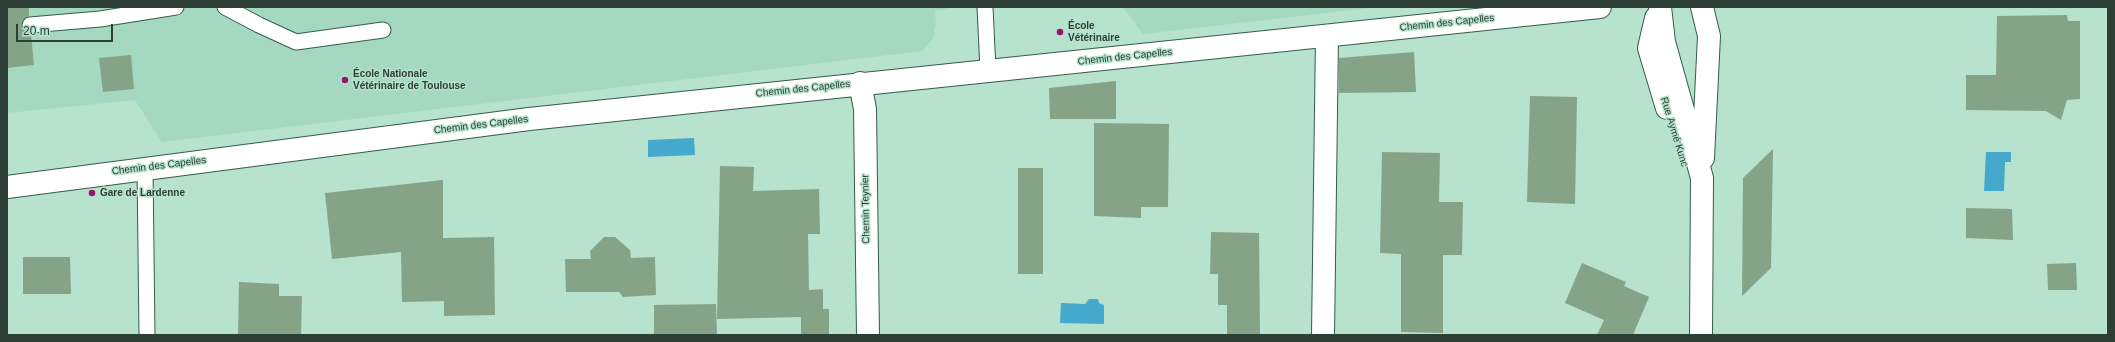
<!DOCTYPE html>
<html>
<head>
<meta charset="utf-8">
<style>
  body { margin:0 }
  #map { position:relative; width:2115px; height:342px; overflow:hidden; background:#b6e2ce; font-family:Helvetica,sans-serif }
  canvas { display:block }
  .frame { position:absolute; inset:0; border:8px solid #2c3e36; pointer-events:none }
  .scale { position:absolute; left:16px; top:24px; width:97px; height:18px; box-sizing:border-box; border:2px solid #2c3e36; border-top:0; padding-left:5px; font-size:12px; line-height:14px; white-space:nowrap; color:#2c3e36; -webkit-text-stroke:3px #b6e2ce; paint-order:stroke }
</style>
</head>
<body>
<div id="map">
<canvas width="2115" height="342"></canvas>
<div class="frame"></div>
<div class="scale">20 m</div>
</div>
<script>
const ctx = document.querySelector('canvas').getContext('2d');
ctx.lineJoin = 'round';
function fill(path, color) { ctx.fillStyle = color; ctx.fill(path, 'evenodd'); }
function trace(path, color, width, dash) { ctx.strokeStyle = color; ctx.lineWidth = width; ctx.lineCap = dash ? 'butt' : 'round'; ctx.setLineDash(dash || []); ctx.stroke(path); }
function write(font, color, halo, rows, align = 'center') {
  ctx.font = font + ' Helvetica,sans-serif'; ctx.lineWidth = 3; ctx.setLineDash([]); ctx.textBaseline = 'middle'; ctx.strokeStyle = halo; ctx.fillStyle = color; for (const [text, x, y, turn = 0] of rows) {
    ctx.save(); ctx.translate(x, y); ctx.rotate((+turn || 0) * Math.PI / 180); ctx.textAlign = isNaN(turn) ? turn : align; if (halo) ctx.strokeText(text, 0, 0); ctx.fillText(text, 0, 0); ctx.restore();
  }
}
const built = new Path2D(`
  M 7,7 L 947,7 L 948,9 L 935,11 L 936,23 L 933,39 L 922,51 L 162,142 L 135,100 L 7,113 Z
  M 1123,7 L 1378,7 L 1143,34 Z`);
const water = new Path2D(`
  M 694,138 L 695,155 L 648,157 L 648,140 Z
  M 1986,152 L 2011,152 L 2011,162 L 2005,162 L 2004,191 L 1984,191 Z
  M 1089,299 L 1098,299 L 1099,303 L 1104,305 L 1104,324 L 1060,323 L 1061,303 L 1085,304 Z`);
const building = new Path2D(`
  M 7,7 L 29,7 L 29,16 L 22,21 L 21,26 L 26,33 L 31,34 L 34,65 L 7,68 Z
  M 2067,15 L 2068,21 L 2080,21 L 2080,99 L 2067,100 L 2061,120 L 2046,111 L 1966,110 L 1966,75 L 1996,75 L 1997,16 Z
  M 1414,52 L 1416,92 L 1339,93 L 1339,58 Z
  M 131,55 L 134,89 L 103,92 L 99,58 Z
  M 1116,81 L 1116,119 L 1050,119 L 1049,88 Z
  M 1530,96 L 1577,97 L 1575,204 L 1527,202 Z
  M 1094,123 L 1169,124 L 1168,207 L 1141,207 L 1141,218 L 1094,216 Z
  M 1773,149 L 1771,268 L 1742,296 L 1743,178 Z
  M 1382,152 L 1440,153 L 1439,202 L 1463,202 L 1462,255 L 1443,255 L 1443,333 L 1401,332 L 1401,254 L 1380,253 Z
  M 720,166 L 754,167 L 753,191 L 819,189 L 820,234 L 808,234 L 809,290 L 823,289 L 823,309 L 829,309 L 829,335 L 801,335 L 801,317 L 717,319 Z
  M 1018,168 L 1043,168 L 1043,274 L 1018,274 Z
  M 443,180 L 443,238 L 494,237 L 495,315 L 444,316 L 444,301 L 402,302 L 401,252 L 332,259 L 325,193 Z
  M 1966,208 L 2012,209 L 2013,240 L 1966,238 Z
  M 1211,232 L 1259,233 L 1260,335 L 1227,335 L 1227,305 L 1218,305 L 1218,274 L 1210,274 Z
  M 604,237 L 615,237 L 630,250 L 631,258 L 655,257 L 656,295 L 623,297 L 619,292 L 566,292 L 565,259 L 591,259 L 590,251 Z
  M 23,257 L 70,257 L 71,294 L 23,294 Z
  M 1582,263 L 1626,282 L 1624,286 L 1649,297 L 1633,335 L 1597,335 L 1604,320 L 1565,303 Z
  M 2076,263 L 2077,290 L 2048,290 L 2047,264 Z
  M 239,282 L 279,284 L 279,296 L 302,296 L 301,335 L 238,335 Z
  M 716,304 L 717,335 L 654,335 L 654,305 Z`);
const lane = new Path2D(`
  M 225,7 L 259,25 L 296,42 L 383,30
  M 985,7 L 988,70
  M 30,25 L 100,19 L 176,7
  M 145,168 L 147,335`);
const street = new Path2D(`
  M 1660,7 L 1664,42 L 1702,178 L 1701,335
  M 1702,7 L 1709,36 L 1703,158
  M 1656,18 L 1649,48 L 1667,108
  M 860,83 L 865,109 L 868,335
  M 7,187 L 529,119 L 1600,7
  M 1323,335 L 1327,36`);
const markers = [
  [1060,32,4,"#97146b"],
  [345,80,4,"#97146b"],
  [92,193,4,"#97146b"]
];
const streetNames = [
  ["Chemin des Capelles",1447,23,-6],
  ["Chemin des Capelles",1125,57,-6],
  ["Chemin des Capelles",803,89,-6],
  ["Chemin des Capelles",481,125,-7],
  ["Rue Aymé Kunc",1674,132,73],
  ["Chemin des Capelles",159,166,-7],
  ["Chemin Teynier",866,209,-91]
];
const poiNames = [
  ["École",1068,26],
  ["Vétérinaire",1068,38],
  ["École Nationale",353,74],
  ["Vétérinaire de Toulouse",353,86],
  ["Gare de Lardenne",100,193]
];
fill(built, '#a4d8c1');
fill(water, '#45a8cd');
fill(building, '#85a387');
trace(lane, '#345c4c', 17);
trace(street, '#345c4c', 24);
trace(lane, '#fff', 15);
trace(street, '#fff', 22);
for (const [x, y, r, color] of markers) { const dot = new Path2D(); dot.arc(x, y, r, 0, 2 * Math.PI); ctx.fillStyle = color; ctx.fill(dot); trace(dot, '#b6e2ce', 1.5); }
write('10px', '#2c3e36', '#b6e2ce', streetNames);
write('bold 10px', '#2c3e36', '#b6e2ce', poiNames, 'left');
</script>
</body>
</html>
